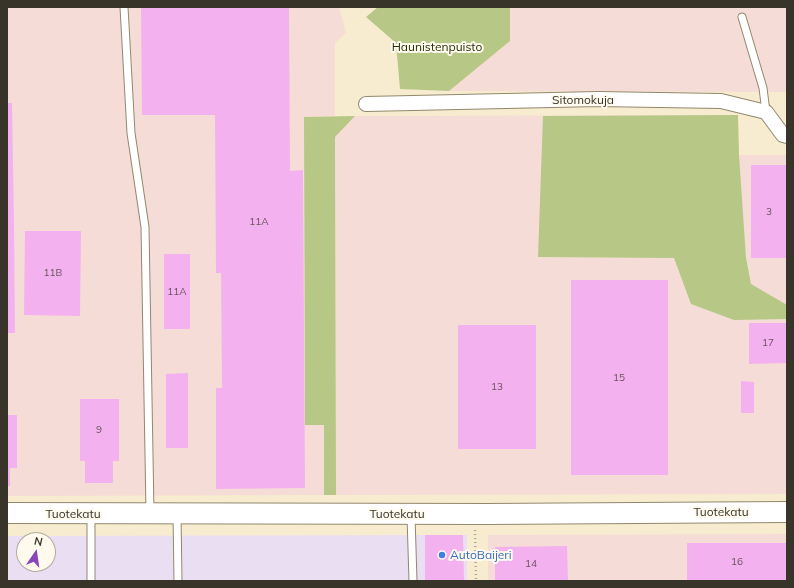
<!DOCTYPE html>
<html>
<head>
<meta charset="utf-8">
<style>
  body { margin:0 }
  #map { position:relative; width:794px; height:588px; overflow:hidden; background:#f7eccf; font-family:Mulish,sans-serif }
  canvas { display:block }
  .frame { position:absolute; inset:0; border:8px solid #393429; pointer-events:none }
  .north { position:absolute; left:16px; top:532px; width:40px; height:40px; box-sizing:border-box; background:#fefaee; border:1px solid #afab9f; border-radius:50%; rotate:13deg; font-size:11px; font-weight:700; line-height:16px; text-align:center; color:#393429 }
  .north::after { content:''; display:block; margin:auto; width:14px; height:18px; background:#8b47ba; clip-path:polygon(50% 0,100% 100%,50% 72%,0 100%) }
</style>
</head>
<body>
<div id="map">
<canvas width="794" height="588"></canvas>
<div class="frame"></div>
<div class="north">N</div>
</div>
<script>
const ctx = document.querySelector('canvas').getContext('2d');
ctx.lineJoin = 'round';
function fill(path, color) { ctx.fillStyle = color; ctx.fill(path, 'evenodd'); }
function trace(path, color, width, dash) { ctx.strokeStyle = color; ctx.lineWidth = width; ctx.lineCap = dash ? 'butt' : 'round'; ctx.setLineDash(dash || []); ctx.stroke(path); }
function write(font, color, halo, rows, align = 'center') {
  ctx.font = font + ' Mulish,sans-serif'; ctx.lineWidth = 4; ctx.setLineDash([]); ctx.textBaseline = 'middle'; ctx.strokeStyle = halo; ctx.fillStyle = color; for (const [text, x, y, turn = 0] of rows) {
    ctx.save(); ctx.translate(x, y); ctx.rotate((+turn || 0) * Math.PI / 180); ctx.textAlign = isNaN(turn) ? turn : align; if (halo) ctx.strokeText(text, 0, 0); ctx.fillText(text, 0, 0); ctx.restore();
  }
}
const commercial = new Path2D(`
  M 467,535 L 467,581 L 7,581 L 7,536 ZM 24,540 L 48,540 L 48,564 L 24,564 Z`);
const industrial = new Path2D(`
  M 7,7 L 339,7 L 346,33 L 335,43 L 335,116 L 304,117 L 305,424 L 324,425 L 324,495 L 7,496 Z
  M 510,7 L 787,7 L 787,92 L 449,91 L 510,41 Z
  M 738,115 L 739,155 L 787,155 L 787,494 L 336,495 L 335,137 L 355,116 Z
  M 787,534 L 787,581 L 488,581 L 488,535 Z`);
const green = new Path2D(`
  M 378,7 L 510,7 L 510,41 L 449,91 L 400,89 L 396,43 L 366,17 Z
  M 738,115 L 739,155 L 746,258 L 751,284 L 787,305 L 787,319 L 734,320 L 691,304 L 674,258 L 538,257 L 543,116 Z
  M 355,116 L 335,137 L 336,495 L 324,495 L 324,425 L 305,425 L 304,117 Z`);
const building = new Path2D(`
  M 141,7 L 289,7 L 290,171 L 303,170 L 305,488 L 216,489 L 216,388 L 222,388 L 221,273 L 216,273 L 215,115 L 142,115 Z
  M 7,103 L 12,103 L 14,224 L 15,333 L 7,333 Z
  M 751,165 L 787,165 L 787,258 L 751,258 Z
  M 25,231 L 81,231 L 80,316 L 24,315 Z
  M 164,254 L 190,254 L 190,329 L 164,329 Z
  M 571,280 L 668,280 L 668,475 L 571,475 Z
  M 749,323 L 787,323 L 787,363 L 749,364 Z
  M 458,325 L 536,325 L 536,449 L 458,449 Z
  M 188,373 L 188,448 L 166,448 L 166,374 Z
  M 741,381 L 754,382 L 754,413 L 741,413 Z
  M 80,399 L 119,399 L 119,461 L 113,461 L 113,483 L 85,483 L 85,461 L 80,461 Z
  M 7,415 L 17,415 L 17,468 L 10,468 L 10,486 L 7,486 Z
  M 425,535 L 463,535 L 464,581 L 425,581 Z
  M 687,543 L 787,543 L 787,581 L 687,581 Z
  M 567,546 L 568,581 L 495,581 L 495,547 Z`);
const path = new Path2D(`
  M 475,530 L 476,581`);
const lane = new Path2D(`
  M 124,7 L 131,133 L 145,227 L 150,512
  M 742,17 L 763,88 L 766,112
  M 91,514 L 91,581
  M 177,514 L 178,581
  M 411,516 L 413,581`);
const street = new Path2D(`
  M 366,104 L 598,99 L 721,101 L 766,112 L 783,135 L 787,136`);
const secondary = new Path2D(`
  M 7,513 L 487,514 L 787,512`);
const markers = [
  [442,555,4,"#3f7fe0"]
];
const numberNames = [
  ["3",769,212],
  ["11A",259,222],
  ["11B",53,273],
  ["11A",177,292],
  ["17",768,343],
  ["15",619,378],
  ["13",497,387],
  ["9",99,430],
  ["16",737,562],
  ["14",531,564]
];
const parkNames = [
  ["Haunistenpuisto",437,47]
];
const streetNames = [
  ["Sitomokuja",583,100],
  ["Tuotekatu",721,512],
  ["Tuotekatu",73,514],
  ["Tuotekatu",397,514]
];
const shopNames = [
  ["AutoBaijeri",450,555]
];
fill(commercial, '#e9def2');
fill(industrial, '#f6dcd6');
fill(green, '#b6c786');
fill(building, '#f4b1ef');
trace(lane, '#92886e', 9);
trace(street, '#92886e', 16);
trace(secondary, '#92886e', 22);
trace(path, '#b0a791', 2.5, [1, 3]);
trace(lane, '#fff', 7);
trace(street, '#fff', 14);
trace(secondary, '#fff', 20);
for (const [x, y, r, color] of markers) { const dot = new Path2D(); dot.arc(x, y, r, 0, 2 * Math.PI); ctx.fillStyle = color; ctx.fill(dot); trace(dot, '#fefaee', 1.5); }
write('10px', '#68535a', null, numberNames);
write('12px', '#29310d', '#fefaee', parkNames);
write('12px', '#393429', '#fefaee', streetNames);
write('12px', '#366cbe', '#fefaee', shopNames, 'left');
</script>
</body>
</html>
